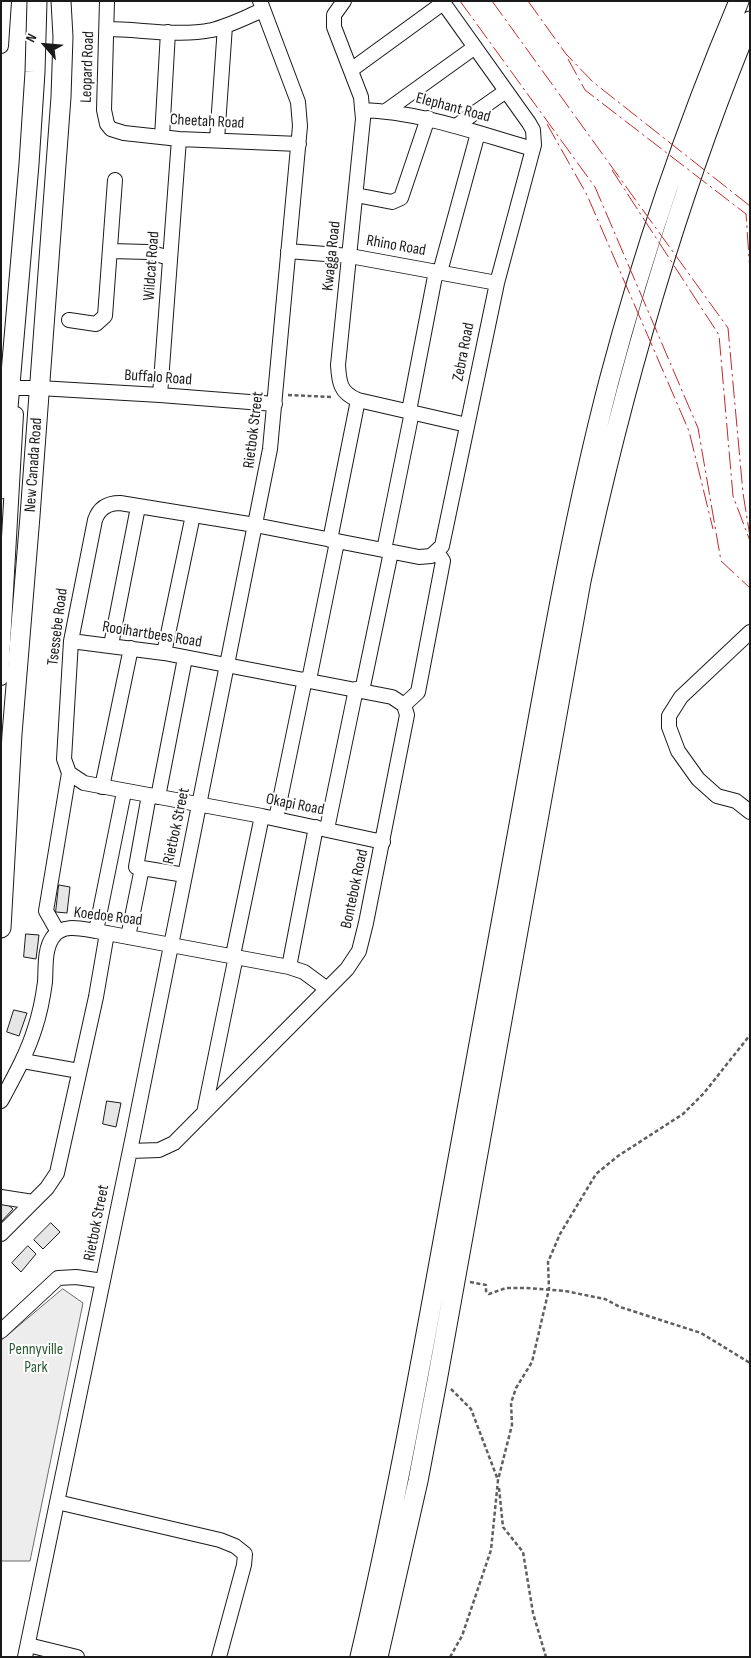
<!DOCTYPE html>
<html>
<head>
<meta charset="utf-8">
<style>
  body { margin:0 }
  #map { position:relative; width:751px; height:1658px; overflow:hidden; background:#fff; font-family:"Sofia Sans Condensed",sans-serif }
  canvas { display:block }
  .frame { position:absolute; inset:0; border:2px solid #1a1a1a; pointer-events:none }
  .north { position:absolute; left:20px; top:20px; width:50px; height:50px; -webkit-text-stroke:4px #fff; paint-order:stroke; rotate:297deg; font-size:14px; font-weight:700; line-height:20px; text-align:center; color:#1a1a1a }
  .north::after { content:''; display:block; margin:auto; width:18px; height:22px; background:#1a1a1a; clip-path:polygon(50% 0,100% 100%,50% 72%,0 100%) }
</style>
</head>
<body>
<div id="map">
<canvas width="751" height="1658"></canvas>
<div class="frame"></div>
<div class="north">N</div>
</div>
<script>
const ctx = document.querySelector('canvas').getContext('2d');
ctx.lineJoin = 'round';
function fill(path, color) { ctx.fillStyle = color; ctx.fill(path, 'evenodd'); }
function trace(path, color, width, dash) { ctx.strokeStyle = color; ctx.lineWidth = width; ctx.lineCap = dash ? 'butt' : 'round'; ctx.setLineDash(dash || []); ctx.stroke(path); }
function write(font, color, halo, rows, align = 'center') {
  ctx.font = font + ' "Sofia Sans Condensed",sans-serif'; ctx.lineWidth = 4; ctx.setLineDash([]); ctx.textBaseline = 'middle'; ctx.strokeStyle = halo; ctx.fillStyle = color; for (const [text, x, y, turn = 0] of rows) {
    ctx.save(); ctx.translate(x, y); ctx.rotate((+turn || 0) * Math.PI / 180); ctx.textAlign = isNaN(turn) ? turn : align; if (halo) ctx.strokeText(text, 0, 0); ctx.fillText(text, 0, 0); ctx.restore();
  }
}
const built = new Path2D(`
  M 63,1289 L 83,1303 L 30,1561 L 1,1561 L 1,1341 Z`);
const building = new Path2D(`
  M 59,885 L 70,887 L 67,913 L 56,912 Z
  M 26,934 L 39,935 L 36,959 L 24,957 Z
  M 14,1010 L 27,1013 L 19,1036 L 7,1032 Z
  M 107,1101 L 121,1103 L 116,1127 L 103,1124 Z
  M 1,1199 L 13,1209 L 1,1222 Z
  M 51,1223 L 60,1232 L 43,1249 L 34,1240 Z
  M 28,1246 L 36,1254 L 21,1272 L 12,1263 Z`);
const path = new Path2D(`
  M 288,395 L 332,397
  M 470,1282 L 486,1285 L 486,1291 L 489,1294 L 506,1288 L 526,1288 L 565,1291 L 605,1299 L 620,1307 L 701,1333 L 750,1363
  M 451,1389 L 471,1409 L 498,1480
  M 499,1488 L 503,1527 L 523,1552 L 533,1613 L 546,1657
  M 450,1657 L 462,1636 L 491,1550 L 498,1480 L 512,1425 L 511,1403 L 516,1388 L 532,1362 L 549,1289 L 548,1262 L 560,1234 L 596,1174 L 618,1156 L 683,1114 L 704,1093 L 750,1035`);
const minor = new Path2D(`
  M 107,1 L 104,110 L 107,124 L 111,129 L 124,133 L 179,139 L 299,144
  M 344,1 L 334,15 L 334,27 L 361,97 L 363,119 L 338,365 C 339,382 340,393 358,400 L 467,425
  M 107,29 C 141,29 178,37 212,30 C 229,26 246,17 263,10
  M 1,46 L 4,1
  M 351,70 L 443,3
  M 362,110 C 422,112 476,133 533,149
  M 386,111 L 475,47
  M 456,126 L 506,91
  M 162,137 L 168,32
  M 217,140 L 225,26
  M 356,195 L 392,202 L 401,198 L 428,118
  M 111,251 L 148,252 L 170,258
  M 288,251 L 350,256 L 497,283
  M 440,272 L 478,133
  M 69,320 L 96,324 L 105,316 L 115,180
  M 1,388 L 39,388 L 160,395 L 275,404
  M 160,395 L 179,139
  M 409,411 L 436,271
  M 330,540 L 358,400
  M 384,550 L 412,412
  M 750,632 L 681,697 L 669,716 L 669,727 L 678,751 L 698,779 L 717,796 L 736,801 L 750,812
  M 71,641 L 164,653 L 392,697 L 404,705 L 407,715 L 366,923 L 359,951 L 347,969 L 174,1143 L 159,1150 L 130,1151
  M 111,645 L 138,507
  M 164,653 L 193,515
  M 1,678 L 16,414
  M 309,680 L 337,542
  M 362,691 L 391,552
  M 404,705 L 418,692 L 443,561 L 437,552
  M 102,787 L 131,648
  M 149,795 L 136,867 L 185,875
  M 158,797 L 185,658
  M 276,819 L 305,679
  M 327,829 L 356,689
  M 383,842 L 262,816 L 84,783 L 69,773 L 64,759 L 71,641 L 95,520 C 99,508 108,503 120,503 L 255,525 L 419,557 L 431,556 L 442,546 L 497,283 L 534,145 L 533,130 L 529,123 L 442,1
  M 96,931 L 124,792
  M 58,932 L 46,911 L 69,773
  M 128,937 L 142,868
  M 233,955 L 262,816
  M 289,967 L 316,827
  M 23,1061 L 79,1071
  M 1,1101 C 14,1077 27,1054 35,1028 C 40,1013 43,997 45,982 C 46,968 44,949 53,937 C 63,923 82,929 96,931 L 289,967 L 304,972 L 327,989
  M 204,1113 L 236,956
  M 1,1197 L 33,1202
  M 1,1234 L 47,1188 L 57,1173 L 96,997 L 107,933
  M 1,1331 L 58,1278 L 76,1277 L 103,1281
  M 57,1502 L 220,1540 L 235,1546 L 245,1554 L 244,1565 L 219,1657
  M 28,1645 L 77,1657
  M 25,1657 L 134,1131 L 270,449 L 300,126 L 298,102 L 260,1`);
const major = new Path2D(`
  M 1,489 L 29,164 L 35,72 L 37,1
  M 1,928 L 12,734 L 30,516 L 61,97 L 63,37 L 61,1
  M 360,1657 C 391,1526 415,1395 439,1263 C 466,1117 493,971 519,825 C 546,677 571,527 609,381 C 643,252 687,124 739,1
  M 378,1657 L 418,1481 L 437,1381 L 581,581 C 622,389 675,203 750,21`);
const power = new Path2D(`
  M 460,1 L 595,187 L 698,428 L 721,561
  M 492,1 L 728,328 L 743,493 L 750,537
  M 528,1 L 566,54 L 593,82 L 750,206
  M 568,59 L 585,90 L 746,214 L 750,272
  M 547,124 L 587,195 L 689,431 L 713,529
  M 612,170 L 719,335 L 733,496 L 750,541
  M 721,561 L 750,588`);
const streetNames = [
  ["Leopard Road",88,67,-88],
  ["Elephant Road",453,108,15],
  ["Cheetah Road",207,122,3],
  ["Rhino Road",396,246,10],
  ["Kwagga Road",332,256,-84],
  ["Wildcat Road",152,266,-86],
  ["Zebra Road",464,352,-79],
  ["Buffalo Road",158,378,4],
  ["Rietbok Street",254,430,-83],
  ["New Canada Road",34,465,-86],
  ["Tsessebe Road",58,627,-83],
  ["Rooihartbees Road",152,635,9],
  ["Okapi Road",295,805,11],
  ["Rietbok Street",177,826,-78],
  ["Bontebok Road",355,889,-78],
  ["Koedoe Road",108,917,7],
  ["Rietbok Street",97,1223,-79]
];
const parkNames = [
  ["Pennyville",36,1350],
  ["Park",36,1368]
];
fill(built, '#ededed');
trace(built, '#6a6a6a', 1);
fill(building, '#e6e6e6');
trace(building, '#1a1a1a', 1);
trace(minor, '#1a1a1a', 16);
trace(major, '#1a1a1a', 21);
trace(path, '#5f5f5f', 2.5, [4, 2.5]);
trace(minor, '#fff', 14);
trace(major, '#fff', 19);
trace(power, '#c62828', 1, [18, 4, 2.5, 4]);
write('16px', '#1a1a1a', '#fff', streetNames);
write('16px', '#2b5a34', '#fff', parkNames);
</script>
</body>
</html>
